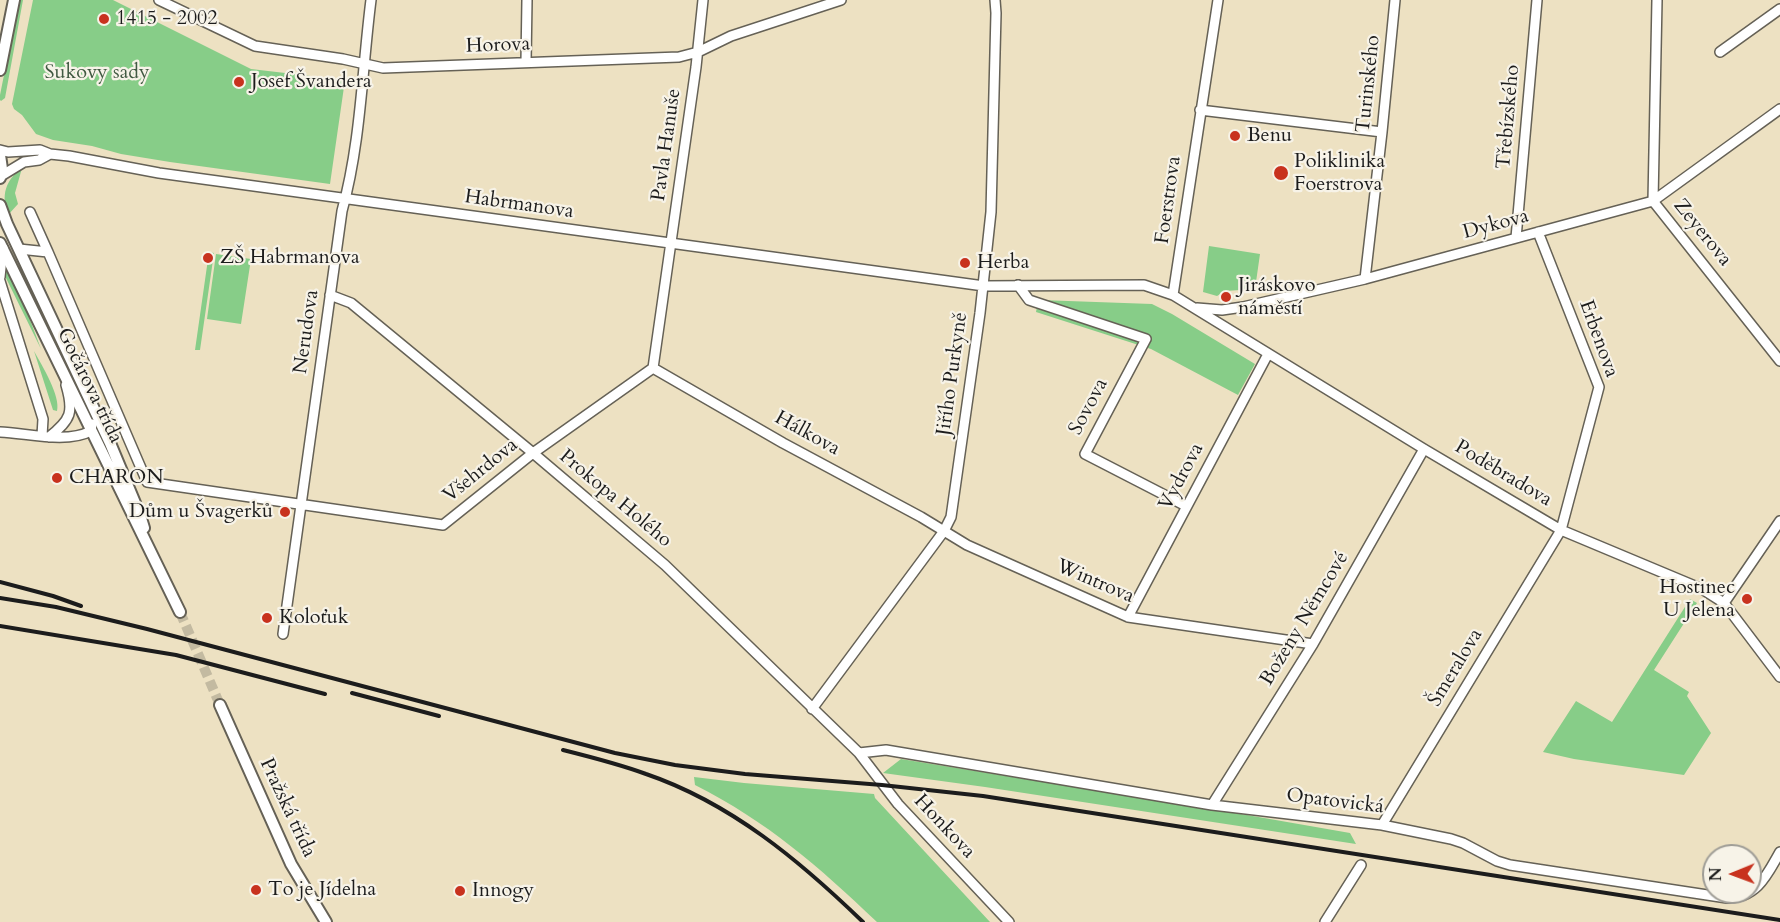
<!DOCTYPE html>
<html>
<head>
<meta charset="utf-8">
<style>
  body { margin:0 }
  #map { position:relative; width:1780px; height:922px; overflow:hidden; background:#ede1c2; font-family:Cardo,serif }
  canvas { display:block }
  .north { position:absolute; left:1702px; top:844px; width:60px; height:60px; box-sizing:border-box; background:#f7f3e8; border:2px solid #9f9d96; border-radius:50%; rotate:269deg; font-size:16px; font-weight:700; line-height:24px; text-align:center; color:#1c1c1c }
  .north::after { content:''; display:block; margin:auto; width:21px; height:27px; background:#c8321e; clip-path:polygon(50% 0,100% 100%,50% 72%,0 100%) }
</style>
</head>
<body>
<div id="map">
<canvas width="1780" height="922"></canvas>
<div class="north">N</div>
</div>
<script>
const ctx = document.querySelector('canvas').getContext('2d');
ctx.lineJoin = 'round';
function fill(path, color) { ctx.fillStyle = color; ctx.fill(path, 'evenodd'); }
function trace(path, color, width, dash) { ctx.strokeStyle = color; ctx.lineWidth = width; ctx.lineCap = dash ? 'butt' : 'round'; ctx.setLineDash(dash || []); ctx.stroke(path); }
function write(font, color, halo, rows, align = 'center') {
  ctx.font = font + ' Cardo,serif'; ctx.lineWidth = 4.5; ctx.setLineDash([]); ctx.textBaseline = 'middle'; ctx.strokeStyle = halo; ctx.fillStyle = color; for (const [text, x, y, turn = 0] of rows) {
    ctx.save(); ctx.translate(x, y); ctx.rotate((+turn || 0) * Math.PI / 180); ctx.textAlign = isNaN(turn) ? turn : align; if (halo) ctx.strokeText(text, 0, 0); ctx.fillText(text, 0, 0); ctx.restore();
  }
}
const green = new Path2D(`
  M 19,0 L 23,0 L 5,98 L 1,101 L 0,100 L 0,95 Z
  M 33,0 L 113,0 L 251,69 L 345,80 L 330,184 L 170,162 L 121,154 L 92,146 L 53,140 L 36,134 L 22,115 L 14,109 L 12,104 Z
  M 22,168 L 15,193 L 18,204 L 8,215 C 1,196 5,180 22,168 Z
  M 1209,246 L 1260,254 L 1255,289 L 1225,291 L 1217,296 L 1203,292 Z
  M 209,252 L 214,253 L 200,350 L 195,350 Z
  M 216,254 L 251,259 L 241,324 L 207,319 Z
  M 7,269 L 18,288 L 41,349 L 5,276 Z
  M 1040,300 L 1152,304 L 1172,314 L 1255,364 L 1238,395 L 1151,349 L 1036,312 L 1038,301 Z
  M 34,351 C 42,366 61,396 57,411 L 53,410 Z
  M 1690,599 L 1697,603 L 1654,670 L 1689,692 L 1687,696 L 1711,733 L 1684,775 L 1574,759 L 1543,752 L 1576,701 L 1612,722 Z
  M 901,759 L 1247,815 L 1350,833 L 1356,844 L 985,787 L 883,773 Z
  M 694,777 L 744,783 L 874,794 L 875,798 L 990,922 L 877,922 C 818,866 768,822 695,785 Z`);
const tertiaryTunnel = new Path2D(`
  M 180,612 L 220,705`);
const minor = new Path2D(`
  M 159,0 L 255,46 L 343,59 L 383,68 L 679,57 L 698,52 L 731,36 L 841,0
  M 1657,0 L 1653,201 L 1780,361
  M 1720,52 L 1780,9
  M 526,62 L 527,0
  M 1200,110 L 1382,132
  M 0,150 L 8,152 L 40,150 L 50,154 L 69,156 L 159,173 L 984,286 L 1144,285 L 1173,295 L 1424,449 L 1561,530 L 1702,589 L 1724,603 L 1780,677
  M 1,176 L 24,162 L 39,160 L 50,154
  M 30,212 L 48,252
  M 1516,238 L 1537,0
  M 19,249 L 48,252 L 147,482 L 443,525 L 533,453 L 653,368 L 696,67 L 703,0
  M 0,277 L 3,248
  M 1365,279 L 1382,132 L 1395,0
  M 0,281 L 43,419 L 42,436
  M 1018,285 L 1029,300 L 1146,339 L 1085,454 L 1186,506
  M 330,295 L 351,303 L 533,453 L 665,565 L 859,753 L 898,804 L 1009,922
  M 1173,295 L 1218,0
  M 1197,308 L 1222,310 L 1243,307 L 1365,279 L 1653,201 L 1780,109
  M 653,368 L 783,443 L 921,517 L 967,545 L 1128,617 L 1313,644
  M 0,432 C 27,433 66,444 91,431 L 92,424
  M 49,437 C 71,420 74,412 66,385
  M 1724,603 L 1780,521
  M 1128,617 L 1268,354
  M 283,634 L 342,211 C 361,142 362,70 371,0
  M 812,709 L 944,531 L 951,517 L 980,313 L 991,212 L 996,13 L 995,0
  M 859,753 L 886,750 L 1212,805 L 1382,825 L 1451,839 L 1463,843 L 1497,861 L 1510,865 L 1727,898 C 1757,898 1767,875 1780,852
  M 1212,805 L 1313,644 L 1424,449
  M 1382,825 L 1561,530 L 1599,387 L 1538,232
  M 1325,922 L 1361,865`);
const tertiary = new Path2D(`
  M 0,70 L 14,0
  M 0,155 L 2,169 L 0,178
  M 0,205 L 7,224 L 110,443 L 140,515 L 144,528
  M 0,243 L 180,612
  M 220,705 L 291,864 L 326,922`);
const rail = new Path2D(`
  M 0,582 L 53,596 L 81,606
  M 0,598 L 56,607 L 147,629 L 615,753 L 675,765 L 745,774 L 882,785 L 983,796 L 1780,920
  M 0,626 L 176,655 L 325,694
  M 352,693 L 439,716
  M 563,750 C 591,757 619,764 646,774 C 731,803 800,861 863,922`);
const markers = [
  [104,19,6,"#c8321e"],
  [239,82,6,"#c8321e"],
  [1235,136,6,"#c8321e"],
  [1281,173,8,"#c8321e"],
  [208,258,6,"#c8321e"],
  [965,263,6,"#c8321e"],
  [1226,297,6,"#c8321e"],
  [57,478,6,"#c8321e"],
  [285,512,6,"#c8321e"],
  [1747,599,6,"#c8321e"],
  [267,618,6,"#c8321e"],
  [256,890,6,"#c8321e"],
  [460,891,6,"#c8321e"]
];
const poiNames = [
  ["1415 - 2002",116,19],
  ["Josef Švandera",251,82],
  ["Benu",1247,136],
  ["Poliklinika",1294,162],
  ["Foerstrova",1294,185],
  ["ZŠ Habrmanova",220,258],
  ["Herba",977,263],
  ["Jiráskovo",1238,286],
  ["náměstí",1238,309],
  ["CHARON",69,478],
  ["Dům u Švagerků",273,512,"right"],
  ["Hostinec",1735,588,"right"],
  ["U Jelena",1735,611,"right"],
  ["Koloťuk",279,618],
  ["To je Jídelna",268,890],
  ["Innogy",472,891]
];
const streetNames = [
  ["Horova",498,46,-2],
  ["Turinského",1369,84,-84],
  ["Třebízského",1509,117,-85],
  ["Pavla Hanuše",667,145,-82],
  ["Foerstrova",1169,200,-82],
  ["Habrmanova",519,205,8],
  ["Dykova",1496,225,-15],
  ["Zeyerova",1702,233,51],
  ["Nerudova",307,332,-82],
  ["Erbenova",1598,339,70],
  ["Jiřího Purkyně",953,374,-82],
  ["Gočárova třída",89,386,64],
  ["Sovova",1089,407,-62],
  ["Hálkova",807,434,29],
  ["Všehrdova",481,471,-39],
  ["Poděbradova",1503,474,31],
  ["Vydrova",1182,477,-62],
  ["Prokopa Holého",615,499,40],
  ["Wintrova",1095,582,23],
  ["Boženy Němcové",1305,619,-59],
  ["Šmeralova",1456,668,-59],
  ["Opatovická",1335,802,7],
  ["Pražská třída",287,808,65],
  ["Honkova",944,827,47]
];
const parkNames = [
  ["Sukovy sady",97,73]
];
fill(green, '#87cd88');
trace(tertiaryTunnel, '#c3baa1', 10, [10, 5]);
trace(minor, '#656156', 12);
trace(tertiary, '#656156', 14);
trace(minor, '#fff', 9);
trace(tertiary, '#fff', 10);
trace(rail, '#1c1c1c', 4);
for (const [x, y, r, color] of markers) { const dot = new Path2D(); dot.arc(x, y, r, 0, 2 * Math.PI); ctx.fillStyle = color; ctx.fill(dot); trace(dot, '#f7f3e8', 2); }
write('20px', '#1c1c1c', '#f7f3e8', poiNames, 'left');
write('20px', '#1c1c1c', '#f7f3e8', streetNames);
write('20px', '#415a42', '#f7f3e8', parkNames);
</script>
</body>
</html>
